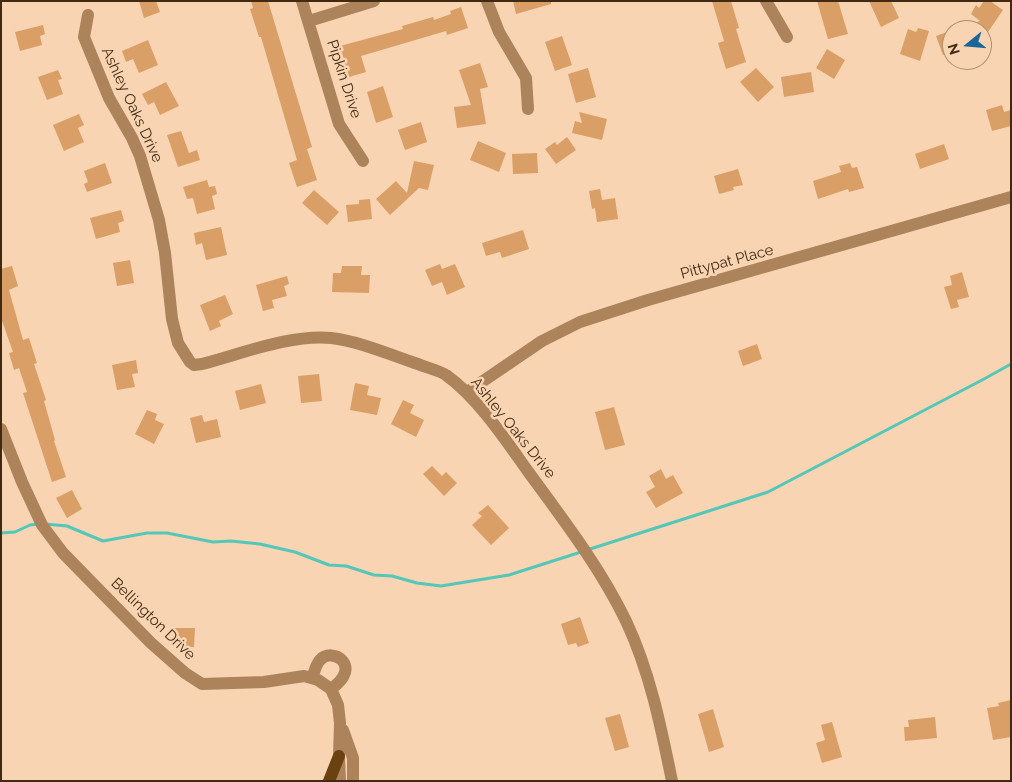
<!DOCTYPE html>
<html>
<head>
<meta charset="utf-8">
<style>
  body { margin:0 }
  #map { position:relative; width:1012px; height:782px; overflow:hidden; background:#f8d4b2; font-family:Raleway,sans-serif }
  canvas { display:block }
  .frame { position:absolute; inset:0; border:2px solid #412a12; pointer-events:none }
  .north { position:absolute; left:942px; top:20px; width:50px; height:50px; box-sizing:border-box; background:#f8d4b2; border:1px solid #af9072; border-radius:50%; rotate:253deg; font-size:14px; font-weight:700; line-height:20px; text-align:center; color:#412a12 }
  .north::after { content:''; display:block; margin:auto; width:18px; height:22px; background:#1b6699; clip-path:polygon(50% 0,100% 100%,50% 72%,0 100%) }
</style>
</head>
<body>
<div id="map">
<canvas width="1012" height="782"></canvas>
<div class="frame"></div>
<div class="north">N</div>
</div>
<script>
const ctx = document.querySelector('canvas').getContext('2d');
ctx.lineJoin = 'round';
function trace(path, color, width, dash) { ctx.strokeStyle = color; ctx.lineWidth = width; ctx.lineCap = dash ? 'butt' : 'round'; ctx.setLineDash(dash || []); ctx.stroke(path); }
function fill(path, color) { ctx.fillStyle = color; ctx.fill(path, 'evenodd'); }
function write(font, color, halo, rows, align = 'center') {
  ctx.font = font + ' Raleway,sans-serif'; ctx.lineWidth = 5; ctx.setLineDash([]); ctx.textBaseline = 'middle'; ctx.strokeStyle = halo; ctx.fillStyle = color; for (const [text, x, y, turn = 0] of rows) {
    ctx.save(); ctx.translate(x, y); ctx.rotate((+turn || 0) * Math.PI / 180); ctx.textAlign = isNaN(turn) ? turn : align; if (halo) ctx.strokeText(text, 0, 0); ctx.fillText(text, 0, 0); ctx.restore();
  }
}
const stream = new Path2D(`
  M 45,524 L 67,526 L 103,541 L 147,533 L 167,533 L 213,542 L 231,541 L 260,544 L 295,552 L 329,565 L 346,566 L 374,575 L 392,576 L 417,583 L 441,586 L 509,575 L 581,552
  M 1,533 L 15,532 L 30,525 L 39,524
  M 587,550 L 768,492 L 984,379 L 1011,364`);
const building = new Path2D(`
  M 139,1 L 156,1 L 160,12 L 144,18 Z
  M 251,1 L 268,1 L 312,147 L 307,149 L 317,180 L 297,187 L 289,163 L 297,160 L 261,37 L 259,37 L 250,9 L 253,8 Z
  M 513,1 L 551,1 L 551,4 L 516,14 Z
  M 712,1 L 731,1 L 739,28 L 736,29 L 746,62 L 726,69 L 718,43 L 724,41 Z
  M 817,1 L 838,1 L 848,34 L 828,39 Z
  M 869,1 L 891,1 L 899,18 L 881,27 Z
  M 984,1 L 990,1 L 1003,10 L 986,35 L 982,32 L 982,30 L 957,30 L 957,28 L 980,21 L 971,14 L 976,5 L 979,8 Z
  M 461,7 L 468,28 L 447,35 L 446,31 L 361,56 L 366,72 L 349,77 L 340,46 L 403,29 L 402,26 L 433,17 L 434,20 L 451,14 L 450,11 Z
  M 43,25 L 45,34 L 40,36 L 42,45 L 20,51 L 15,32 Z
  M 918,28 L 929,31 L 920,61 L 900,54 L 908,29 L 916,32 Z
  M 952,30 L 952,52 L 943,55 L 936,36 Z
  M 562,36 L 572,65 L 555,71 L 545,42 Z
  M 148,40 L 158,65 L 139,73 L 133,59 L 126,62 L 122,51 Z
  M 827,49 L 845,60 L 834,79 L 816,68 Z
  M 480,63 L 488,87 L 480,89 L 486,124 L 457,128 L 454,107 L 471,105 L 459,70 Z
  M 588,68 L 596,97 L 576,103 L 568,74 Z
  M 756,68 L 774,87 L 758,102 L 740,82 Z
  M 58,70 L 62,79 L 58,80 L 63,94 L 47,100 L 38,77 Z
  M 811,72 L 814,92 L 784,97 L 781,77 Z
  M 166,82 L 179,106 L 160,115 L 154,102 L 148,105 L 142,94 Z
  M 383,86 L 393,117 L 376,123 L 367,92 Z
  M 1002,105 L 1004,112 L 1011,110 L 1011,126 L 992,131 L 986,110 Z
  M 579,112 L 607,119 L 602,140 L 572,133 L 575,121 L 582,123 Z
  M 79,114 L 84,125 L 78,128 L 84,142 L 64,151 L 53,125 Z
  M 421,122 L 427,142 L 405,150 L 398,130 Z
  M 181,131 L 189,153 L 197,150 L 200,160 L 178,167 L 167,135 Z
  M 567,137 L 576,150 L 556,164 L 545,149 L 555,142 L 557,145 Z
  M 478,141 L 506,153 L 499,172 L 470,160 Z
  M 944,144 L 949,159 L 920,169 L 915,154 Z
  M 537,153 L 538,173 L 513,174 L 512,154 Z
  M 414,161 L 434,165 L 428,190 L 419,188 L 390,215 L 376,199 L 396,181 L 407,193 Z
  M 105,163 L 112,183 L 87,192 L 84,184 L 88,182 L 84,171 Z
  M 850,163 L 852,168 L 857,167 L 864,188 L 849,192 L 848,189 L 818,199 L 813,181 L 841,172 L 839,166 Z
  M 738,169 L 743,185 L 733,187 L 734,190 L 719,194 L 714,176 Z
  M 207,180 L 209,187 L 215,186 L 217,194 L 212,196 L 215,209 L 197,214 L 193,198 L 187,199 L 183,187 Z
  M 600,189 L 602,200 L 615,198 L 618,219 L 597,222 L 595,208 L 592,209 L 589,191 Z
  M 314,190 L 339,212 L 327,225 L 302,203 Z
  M 370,199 L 372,219 L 348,222 L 346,205 L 359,204 L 359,200 Z
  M 121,210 L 124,221 L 118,223 L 120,232 L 96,239 L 90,218 Z
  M 221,227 L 227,255 L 206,260 L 202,243 L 196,245 L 194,233 Z
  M 523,230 L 529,249 L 502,258 L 500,252 L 486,256 L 482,243 Z
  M 130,260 L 134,283 L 117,286 L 113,263 Z
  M 440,264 L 442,269 L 455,264 L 465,287 L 447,295 L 442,282 L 432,286 L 425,270 Z
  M 12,266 L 18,286 L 9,290 L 23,340 L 29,338 L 37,363 L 34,364 L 46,400 L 44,401 L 55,440 L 54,441 L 66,477 L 52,482 L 23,393 L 27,392 L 19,368 L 14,370 L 9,353 L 13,352 L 1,318 L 1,269 Z
  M 342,266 L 362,266 L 361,275 L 370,275 L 369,293 L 332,292 L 333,273 L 341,273 Z
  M 962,272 L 969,297 L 957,300 L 959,307 L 951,309 L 944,287 L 952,285 L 950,276 Z
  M 287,276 L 289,284 L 284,286 L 287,296 L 272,300 L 274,308 L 263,311 L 256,285 Z
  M 225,295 L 233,314 L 219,321 L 221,326 L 210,331 L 200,305 Z
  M 757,344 L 762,359 L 743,366 L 738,351 Z
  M 136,360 L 138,373 L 132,374 L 135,387 L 117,390 L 112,365 Z
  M 319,374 L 322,401 L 301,403 L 298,376 Z
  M 355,383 L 369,386 L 367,395 L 381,398 L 377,415 L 350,410 Z
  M 261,384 L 266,403 L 240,410 L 235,391 Z
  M 403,400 L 414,405 L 410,413 L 424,420 L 416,437 L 391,424 Z
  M 614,407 L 625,445 L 605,450 L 595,412 Z
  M 147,410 L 157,414 L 155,420 L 164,424 L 154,444 L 135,434 Z
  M 202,415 L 204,422 L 217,419 L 221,437 L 196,443 L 190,418 Z
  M 432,466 L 442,476 L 446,472 L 457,483 L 444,496 L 423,474 Z
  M 661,469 L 666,479 L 673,475 L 683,493 L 656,508 L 646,492 L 655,487 L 649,476 Z
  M 72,490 L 82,509 L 67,518 L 56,498 Z
  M 488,505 L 509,528 L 491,545 L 472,525 L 482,516 L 478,513 Z
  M 580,617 L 589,643 L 578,647 L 576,643 L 568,645 L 561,624 Z
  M 175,628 L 195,628 L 194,647 L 175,647 Z
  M 1011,700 L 1011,737 L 993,740 L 987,708 L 999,706 L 998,703 Z
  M 713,709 L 724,747 L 709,752 L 698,714 Z
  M 620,714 L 629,747 L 615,751 L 605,718 Z
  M 935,717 L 937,738 L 905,741 L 904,727 L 909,727 L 908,720 Z
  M 832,722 L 842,757 L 822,763 L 816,743 L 825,740 L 821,725 Z`);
const minor = new Path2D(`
  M 302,1 L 339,124 L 363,161
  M 487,1 L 499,32 L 526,78 L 528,109
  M 766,1 L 787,37
  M 88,15 L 84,37 L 109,98 L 132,138 L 140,156 L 159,220 L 165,253 L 172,319 L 178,343 L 190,362 L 194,365 L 202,364 C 241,354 291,334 331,338 C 359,341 391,355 418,364 C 427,368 438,370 446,375 C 477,397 505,439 527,470 C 562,518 600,567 626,621 C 650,672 661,727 672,781
  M 309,21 L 374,1
  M 467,392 L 542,341 L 580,322 L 648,300 L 1011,197
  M 1,429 L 22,482 L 42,525 L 63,553 L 151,643 L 185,673 L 202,684 L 264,682 L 304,676 L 318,680 L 331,689 L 338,705 L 340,723 L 339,756 L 340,781
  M 312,678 C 314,673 316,664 320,660 C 332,646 364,666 331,689
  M 343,730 L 353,758 L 353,781`);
const major = new Path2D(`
  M 329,781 L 339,756`);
const streetNames = [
  ["Pipkin Drive",344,79,72],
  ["Ashley Oaks Drive",132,105,65],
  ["Pittypat Place",727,262,-15],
  ["Ashley Oaks Drive",513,428,51],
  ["Bellington Drive",153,619,44]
];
trace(stream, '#54c7b9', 3);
fill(building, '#d99f67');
trace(minor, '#ad835c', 12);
trace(major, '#6c4111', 12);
write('15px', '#412a12', '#f8d4b2', streetNames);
</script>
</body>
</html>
